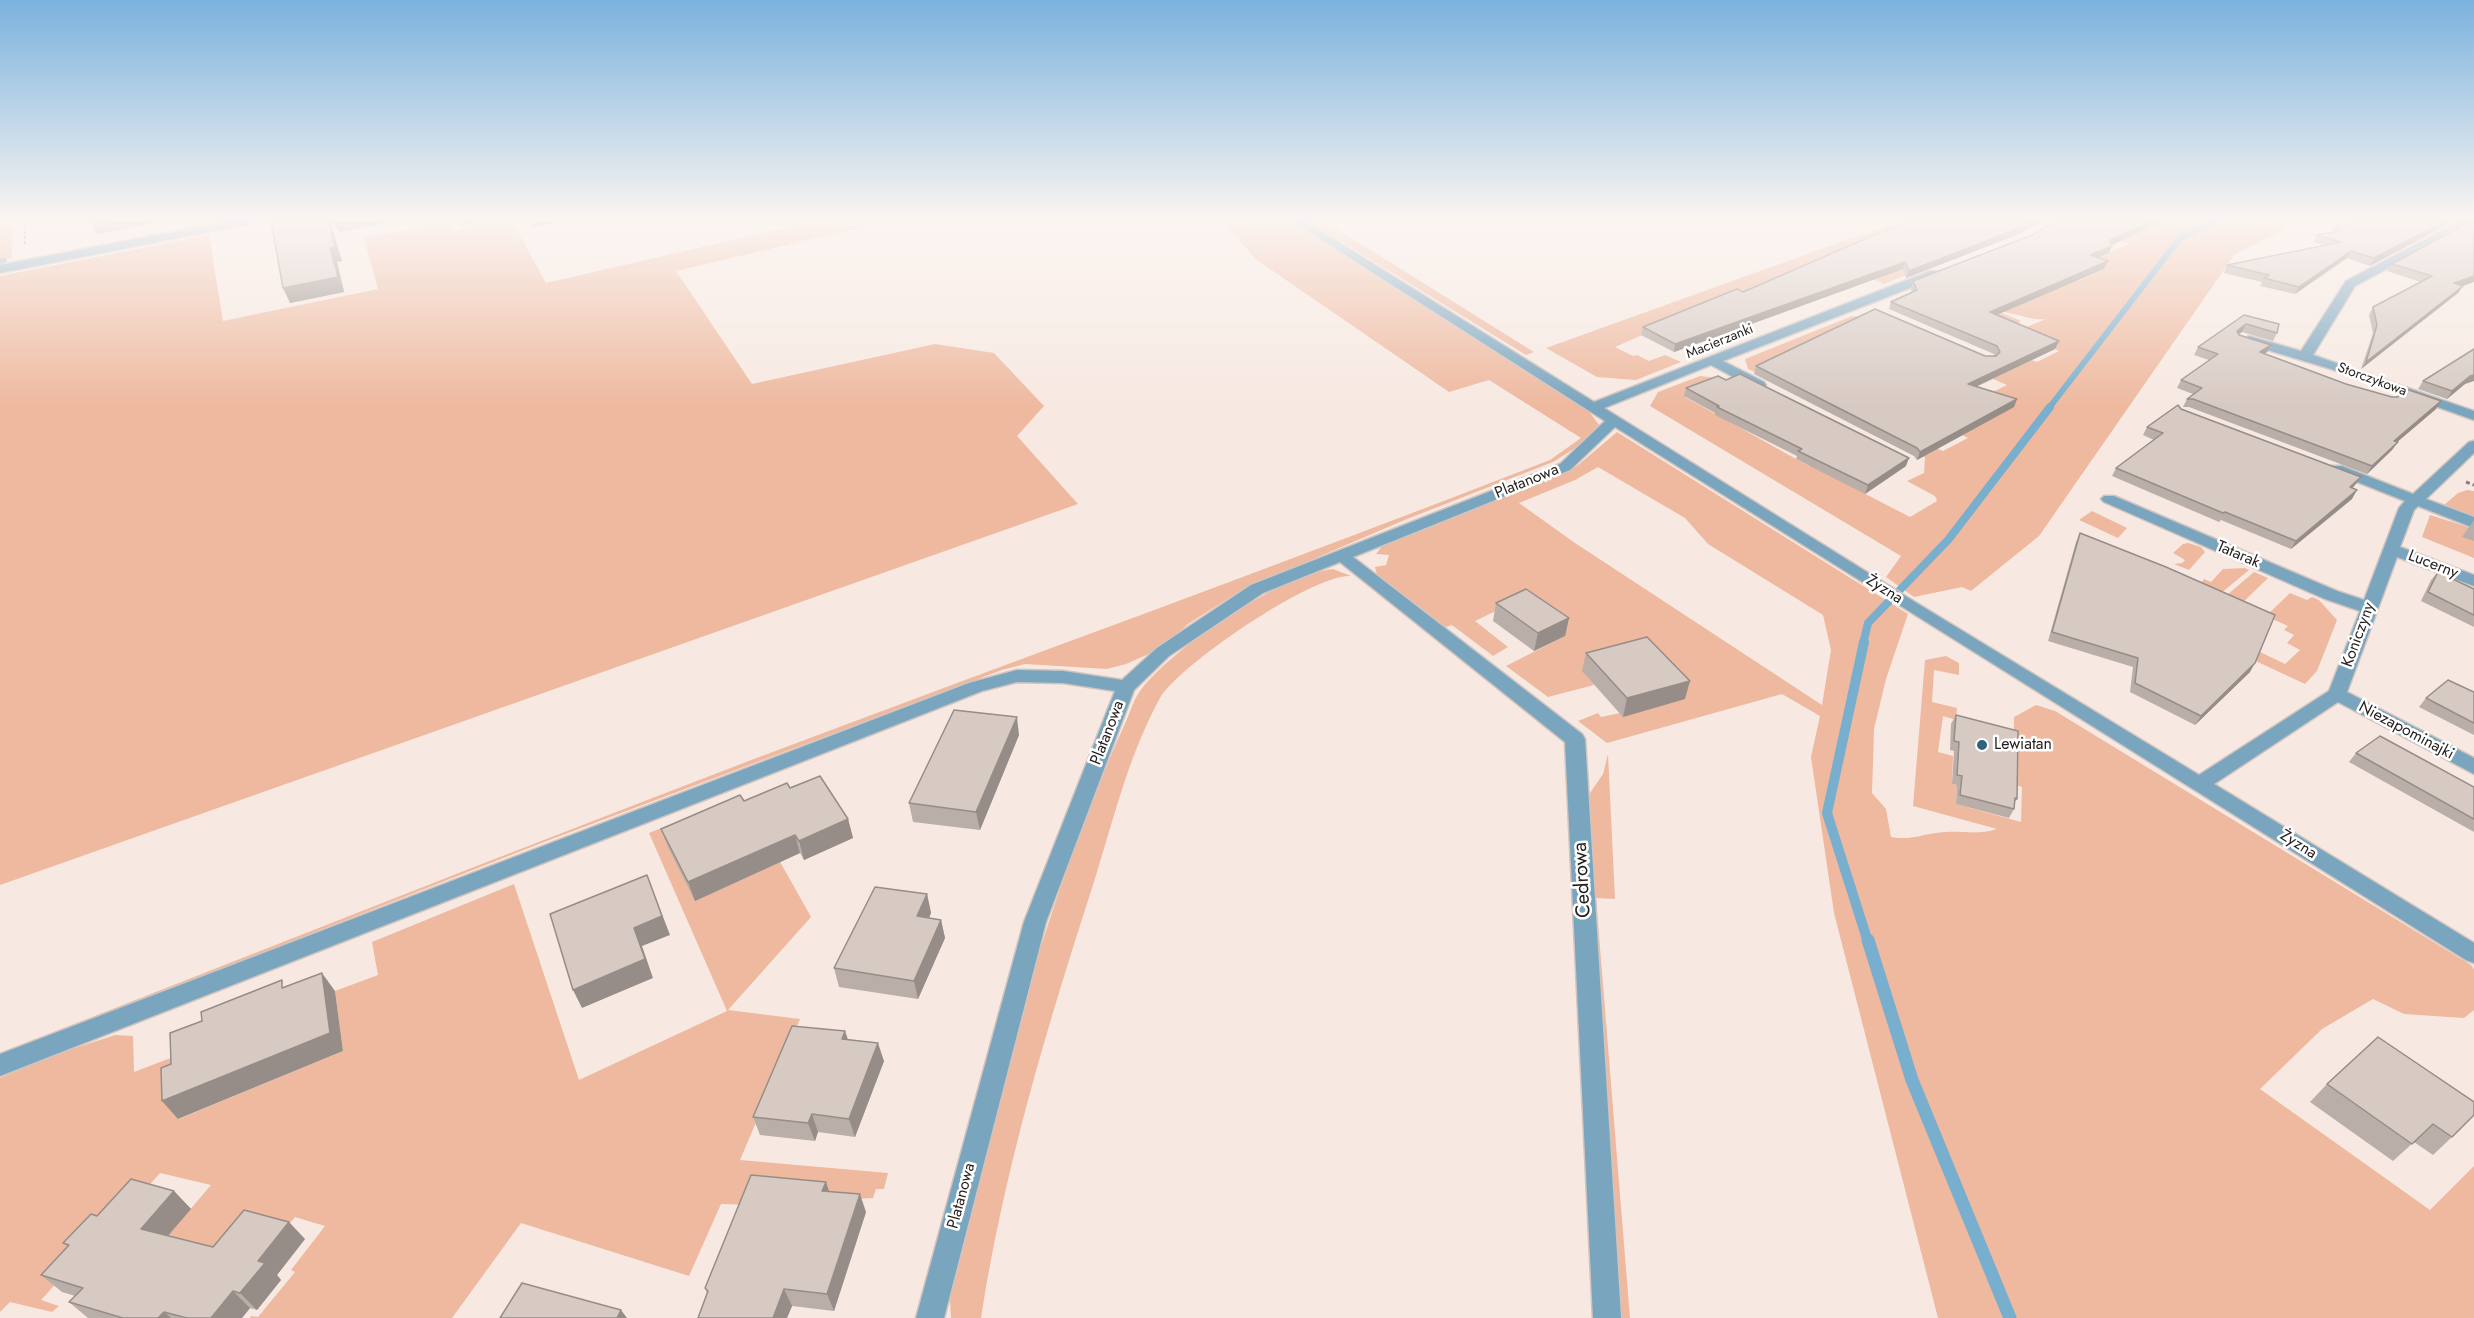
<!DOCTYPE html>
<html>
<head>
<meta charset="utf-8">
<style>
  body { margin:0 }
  canvas { display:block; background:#f7e9e2 }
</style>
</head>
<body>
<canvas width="2474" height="1318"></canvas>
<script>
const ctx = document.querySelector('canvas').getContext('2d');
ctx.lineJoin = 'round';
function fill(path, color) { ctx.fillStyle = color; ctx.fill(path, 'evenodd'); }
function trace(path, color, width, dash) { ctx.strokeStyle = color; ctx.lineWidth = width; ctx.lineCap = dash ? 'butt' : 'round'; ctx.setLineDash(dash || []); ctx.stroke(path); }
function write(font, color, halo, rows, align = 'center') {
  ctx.font = font + ' Jost,sans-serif'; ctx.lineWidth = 5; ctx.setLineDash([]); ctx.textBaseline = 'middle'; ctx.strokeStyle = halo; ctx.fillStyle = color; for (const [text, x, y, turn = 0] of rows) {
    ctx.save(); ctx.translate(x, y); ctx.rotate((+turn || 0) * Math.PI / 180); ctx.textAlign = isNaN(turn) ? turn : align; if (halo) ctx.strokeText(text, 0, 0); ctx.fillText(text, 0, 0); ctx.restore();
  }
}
const green = new Path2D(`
  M 0,221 L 13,221 L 12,258 L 0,260 Z
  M 500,221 L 512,221 L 546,283 L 815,221 L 888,221 L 676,271 L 752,384 L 935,344 L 994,353 L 1044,406 L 1017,436 L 1078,504 L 0,885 L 0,276 L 209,235 L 223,321 L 378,289 L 364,238 L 447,222 L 452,231 Z
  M 1222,221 L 1291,221 L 1588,410 L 1599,425 L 1588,440 L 1553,462 L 1407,519 L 1243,589 L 1188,624 L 1160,649 L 1126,664 L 1107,669 L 1025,664 L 1002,670 L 544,842 L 0,1056 L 0,1053 C 251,955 502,855 754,759 C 1019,659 1286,563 1550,460 L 1581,438 L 1489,380 L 1449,392 L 1257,260 Z
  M 1308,221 L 1324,221 L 1534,352 L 1526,355 Z
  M 1899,221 L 1918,221 L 1966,240 L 1950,257 L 1884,284 L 1868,277 L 1642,335 L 1615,347 L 1633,356 L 1637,355 L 1649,361 L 1665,355 L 1681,362 L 1636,380 L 1597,377 L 1546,348 Z
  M 2159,221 L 2302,221 L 2235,254 L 2039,536 L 1971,591 L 1962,587 L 1914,597 L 1886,577 L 1901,556 L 1650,406 L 1658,392 L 1700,376 L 1727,379 L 1754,393 L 1685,397 L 1796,459 L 1809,466 L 1813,464 L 1844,480 L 1848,485 L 1910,517 L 1937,501 L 1935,496 L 1907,481 L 1924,473 L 1925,457 L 1896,443 L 1909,436 L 1943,451 L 1968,438 L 1931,418 L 1779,384 L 1748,369 L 1745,359 L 1852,316 L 1875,319 L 1976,400 L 2007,385 L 1973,370 L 2009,351 L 2037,362 L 2059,351 L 2017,331 L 2046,319 C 2026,321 2010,309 1991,312 L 2004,314 L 2021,321 L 2014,326 L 1894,311 L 1890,301 L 1962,272 L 2048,270 L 2078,281 L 2105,269 L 2046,248 L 2104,255 L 2129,244 L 2100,234 Z
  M 1617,432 L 1908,614 L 1886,679 L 1874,729 L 1872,793 L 1886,809 L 1891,837 C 1911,841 1925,833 1946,832 C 1965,831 1978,835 1997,829 L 1913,806 L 1925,660 L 1946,656 L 1959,663 L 1959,675 L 1934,670 L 1932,702 L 1957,708 L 1956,720 L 1943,716 L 1938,752 L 1953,756 L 1952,784 L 1957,785 L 1956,804 L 2021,822 L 2022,787 L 2013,784 L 2014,717 L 2036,705 L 2055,711 L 2471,965 L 2474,969 L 2474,1010 L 2464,1018 L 2404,1014 L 2373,999 L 2322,1029 L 2260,1089 L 2430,1210 L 2474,1166 L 2474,1318 L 1938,1318 L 1834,913 L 1811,757 L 1820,716 L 1782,694 L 1607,743 L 1578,721 L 1598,713 L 1601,717 L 1620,713 L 1623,716 L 1583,671 L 1594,685 L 1548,697 L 1506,666 L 1565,636 L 1531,594 L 1475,621 L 1508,647 L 1493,656 L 1452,625 L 1440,629 L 1378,579 L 1375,567 L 1386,565 L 1389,555 L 1376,554 L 1385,542 L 1577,466 ZM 1598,467 L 1685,518 L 1708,544 L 1823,615 L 1831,650 L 1822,705 L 1575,543 L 1519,503 L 1575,480 Z
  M 2467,490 L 2474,491 L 2474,518 L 2444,505 L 2458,493 Z
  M 2092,511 L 2127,528 L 2118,538 L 2079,520 Z
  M 2430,515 L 2471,528 L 2474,541 L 2474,558 L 2422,537 Z
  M 2188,543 L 2201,547 L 2205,552 L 2189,570 L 2174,564 L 2182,563 L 2185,560 L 2173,553 L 2183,544 Z
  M 2245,568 L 2249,570 L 2214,599 L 2196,590 L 2204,579 L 2211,582 L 2223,569 Z
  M 1333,569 L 1351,576 C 1314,573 1179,665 1160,698 C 1128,756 1113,822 1093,885 C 1047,1027 1004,1170 981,1318 L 951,1318 L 949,1282 C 991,1121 1030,958 1092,803 C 1103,775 1114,747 1127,719 C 1131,710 1134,699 1140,691 C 1172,648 1280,575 1333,569 Z
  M 2254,572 L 2268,578 L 2236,609 L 2220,601 Z
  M 2290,593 L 2307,600 L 2312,597 L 2319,600 L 2337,620 L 2317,671 L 2305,684 L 2204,637 L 2250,647 L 2285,664 L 2300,650 L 2287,643 L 2294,635 L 2284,630 L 2288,626 L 2266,616 Z
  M 1608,754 L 1615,899 L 1596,898 L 1630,1318 L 1616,1318 L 1586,815 L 1590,793 L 1603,774 Z
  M 741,796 L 755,817 L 811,917 L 728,1010 L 800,1019 L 740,1160 L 888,1173 L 884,1189 L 876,1189 L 873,1198 L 754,1205 L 721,1204 L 689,1276 L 521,1223 L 452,1318 L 250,1318 L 251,1316 L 258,1317 L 295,1272 L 291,1270 L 325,1226 L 295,1217 L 290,1223 L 271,1217 L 230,1265 L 159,1246 L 211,1185 L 160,1173 L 116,1223 L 112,1222 L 41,1300 L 59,1306 L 52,1312 L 10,1302 L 0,1312 L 0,1078 L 51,1056 L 115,1035 L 133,1036 L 134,1072 L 173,1057 L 179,1119 L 343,1051 L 335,991 L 378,975 L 372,942 L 514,884 L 579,1080 L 727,1011 L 649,833 Z`);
const streamFar3 = new Path2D(`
  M 0,262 L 4,261
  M 2049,408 L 2180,238 L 2217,221`);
const streamFar2 = new Path2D(`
  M 1863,644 L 1868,623 L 1948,540 L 2050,407`);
const streamFar1 = new Path2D(`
  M 1864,642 L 1827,813 L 1868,942`);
const stream = new Path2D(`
  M 1868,940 L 1912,1080 L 2010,1318`);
const pathFar1 = new Path2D(`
  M 25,221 L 25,245`);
const path = new Path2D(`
  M 2466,482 L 2474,485`);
const minor = new Path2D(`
  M 229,221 L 254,221 L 249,224 L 0,273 L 0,265 Z
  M 1292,221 L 1305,221 L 1594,402 L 1930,271 L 1938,271 L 1938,277 L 1723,361 L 1764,382 L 1766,385 L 1764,388 L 1754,388 L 1711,365 L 1604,408 L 1915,602 L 2199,775 L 2329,691 L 2360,611 L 2325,599 L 2104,502 L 2101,499 L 2104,496 L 2114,496 L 2337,591 L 2364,600 L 2399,508 L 2405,501 L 2332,472 L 2329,469 L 2332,466 L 2342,466 L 2413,494 L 2469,442 L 2474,441 L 2474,453 L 2426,499 L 2474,517 L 2474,528 L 2418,506 L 2414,510 L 2400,547 L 2474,575 L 2474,586 L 2397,557 L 2347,692 L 2474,758 L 2474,774 L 2338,702 L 2214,784 L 2474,943 L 2474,963 L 2466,960 L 1615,427 L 1570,470 L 1353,557 L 1582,734 L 1585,739 L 1621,1318 L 1593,1318 L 1565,742 L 1340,562 L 1263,593 L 1169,656 L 1134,690 L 1046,922 L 944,1318 L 916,1318 L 1024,922 L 1115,691 L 1063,683 L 1017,682 L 982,691 L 0,1076 L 0,1054 L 969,683 L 1017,670 L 1063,671 L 1122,680 L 1157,648 L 1251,585 L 1560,464 L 1605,421 Z
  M 2460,221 L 2474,222 L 2355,286 L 2313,355 L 2474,411 L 2474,420 L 2331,369 L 2244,343 L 2243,340 L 2249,336 L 2301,351 L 2346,281 Z`);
const wall = new Path2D(`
  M 271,221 L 394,221 L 339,232 L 330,222 L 342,261 L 337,262 L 344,292 L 290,303 Z
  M 1919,221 L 2042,221 L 2019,234 L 1906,278 L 1903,269 L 1674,352 L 1641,335 L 1643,327 L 1743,292 Z
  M 2056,221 L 2164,221 L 2112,245 L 2109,253 L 2097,258 L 2104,269 L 1997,315 L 2055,349 L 1976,387 L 2014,407 L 1917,460 L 1914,456 L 1754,374 L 1756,366 L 1995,356 L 1994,354 L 1889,309 L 1891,302 L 1912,292 L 1911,289 L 1913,281 L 2032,235 Z
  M 2360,221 L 2454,221 L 2370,266 L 2347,258 L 2295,294 L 2260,286 L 2262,282 L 2224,273 L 2227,265 L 2324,245 L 2313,242 L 2317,235 L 2331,232 L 2334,227 Z
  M 2392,264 L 2463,286 L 2458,293 L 2361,369 L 2373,333 L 2369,315 L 2373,307 L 2421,282 L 2387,271 Z
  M 2244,315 L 2277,333 L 2273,341 L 2242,332 L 2239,334 L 2239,335 L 2271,345 L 2267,352 L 2264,354 L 2346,384 L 2436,409 L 2397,442 L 2392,450 L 2367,474 L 2189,407 L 2183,407 L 2187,399 L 2193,394 L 2177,388 L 2181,380 L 2209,360 L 2194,355 L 2198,347 Z
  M 1726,380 L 1906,466 L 1865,494 L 1796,459 L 1797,456 L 1715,415 L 1715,413 L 1684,396 L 1686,388 Z
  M 2423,381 L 2465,384 L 2447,399 L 2418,389 Z
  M 2181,409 L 2361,477 L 2355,485 L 2352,488 L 2352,499 L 2291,549 L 2221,520 L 2219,522 L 2112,476 L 2116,468 L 2154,440 L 2143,435 L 2147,427 Z
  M 2474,520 L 2474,541 L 2462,537 Z
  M 2080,533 L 2250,672 L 2195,725 L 2130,692 L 2133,667 L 2048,641 L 2076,542 Z
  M 2438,572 L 2474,589 L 2474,627 L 2421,601 L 2431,580 Z
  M 1496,603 L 1569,618 L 1565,636 L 1534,651 L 1493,621 Z
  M 1586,653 L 1685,699 L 1623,717 L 1582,671 Z
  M 2474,692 L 2474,735 L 2419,707 L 2426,698 Z
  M 1956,715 L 2017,799 L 2014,803 L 2014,809 L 2009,818 L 1956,804 L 1957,785 L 1952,784 L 1954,751 L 1950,750 L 1951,724 Z
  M 1019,735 L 980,830 L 913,822 L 909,803 Z
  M 2356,753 L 2474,787 L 2474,832 L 2349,762 Z
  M 790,788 L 848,819 L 853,838 L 804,860 L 800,853 L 695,901 L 668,847 L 661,829 L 744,801 Z
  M 927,894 L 931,913 L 929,918 L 941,920 L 945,938 L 918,999 L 839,987 L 834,968 Z
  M 845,1031 L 848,1040 L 884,1061 L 855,1137 L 818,1132 L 815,1141 L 760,1135 L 753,1117 Z
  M 2378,1037 L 2452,1137 L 2433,1155 L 2414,1142 L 2393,1161 L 2310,1102 L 2327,1084 Z
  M 174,1191 L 191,1209 L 168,1236 L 213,1247 L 305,1239 L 277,1275 L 281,1280 L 257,1310 L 250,1308 L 242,1318 L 88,1318 L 69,1302 L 75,1296 L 62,1292 L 41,1275 L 68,1247 L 63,1243 L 97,1216 Z
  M 829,1191 L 866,1212 L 834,1311 L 792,1306 L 787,1318 L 698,1318 L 707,1293 L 705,1288 Z`);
const shadedWall = new Path2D(`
  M 106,221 L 164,221 L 97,234 L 92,224 Z
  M 328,221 L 330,221 L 342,261 L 337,262 L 344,292 L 290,303 L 283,288 L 330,248 Z
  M 334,221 L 394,221 L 339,232 Z
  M 459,221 L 481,221 L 461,226 Z
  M 531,221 L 564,221 L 533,228 Z
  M 2032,221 L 2042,221 L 2019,234 L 1906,278 L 1909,271 Z
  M 2152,221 L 2164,221 L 2107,247 L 2110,240 Z
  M 2445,221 L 2454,221 L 2370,266 L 2374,258 Z
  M 2112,246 L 2109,253 L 2087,262 L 2090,255 Z
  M 2351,251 L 2347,258 L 2295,294 L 2299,287 Z
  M 2108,261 L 2104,269 L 1987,319 L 1990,312 Z
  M 1905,262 L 1903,269 L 1674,352 L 1675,344 Z
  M 2474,276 L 2474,282 L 2463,286 L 2458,293 L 2361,369 L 2366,362 L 2454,283 Z
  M 2246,324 L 2242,332 L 2233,339 L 2237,331 Z
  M 2059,341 L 2055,349 L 1964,392 L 1968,384 Z
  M 2271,345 L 2267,352 L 2256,360 L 2260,352 Z
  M 2474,375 L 2474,381 L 2465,384 L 2447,399 L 2452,391 L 2470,376 Z
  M 2017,399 L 2014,407 L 1917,460 L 1920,452 Z
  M 2441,401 L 2436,409 L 2389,449 L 2394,441 Z
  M 2398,442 L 2392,450 L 2367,474 L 2372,466 Z
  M 1909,458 L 1906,466 L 1865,494 L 1868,485 Z
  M 2361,477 L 2355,485 L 2344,496 L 2350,487 Z
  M 2357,490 L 2352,499 L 2291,549 L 2296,541 Z
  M 1569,618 L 1565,636 L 1534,651 L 1538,633 Z
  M 2255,663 L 2250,672 L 2195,725 L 2201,716 Z
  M 1690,681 L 1685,699 L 1623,717 L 1627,698 Z
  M 1017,717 L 1019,735 L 980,830 L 976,812 Z
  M 848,819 L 853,838 L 804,860 L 799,841 Z
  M 795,835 L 800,853 L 695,901 L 688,882 Z
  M 647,875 L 670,935 L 642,946 L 653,978 L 582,1008 L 573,990 L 634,928 Z
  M 927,894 L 931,913 L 922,935 L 917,916 Z
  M 941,920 L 945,938 L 918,999 L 914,981 Z
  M 322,973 L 335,991 L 343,1051 L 178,1119 L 162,1101 Z
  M 845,1031 L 851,1049 L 842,1039 Z
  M 878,1043 L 884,1061 L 855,1137 L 849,1119 Z
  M 812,1114 L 818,1132 L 815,1141 L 808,1123 Z
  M 826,1182 L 832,1200 L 822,1191 Z
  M 174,1191 L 191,1209 L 159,1246 L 141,1229 Z
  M 860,1194 L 866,1212 L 834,1311 L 827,1294 Z
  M 289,1222 L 305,1239 L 277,1275 L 281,1280 L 257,1310 L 240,1293 L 258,1261 Z
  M 784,1289 L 792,1306 L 787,1318 L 773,1318 Z
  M 233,1291 L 250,1308 L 242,1318 L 211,1318 Z
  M 621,1310 L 627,1318 L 617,1318 Z
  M 164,1312 L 171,1318 L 158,1318 Z`);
const building = new Path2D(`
  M 92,221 L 106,221 L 92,224 Z
  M 271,221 L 328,221 L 335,247 L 330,248 L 338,277 L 283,288 Z
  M 1912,221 L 1916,223 L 1919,221 L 2032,221 L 2022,227 L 1909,271 L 1905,262 L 1675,344 L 1643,327 L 1737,289 L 1743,292 L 1874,235 Z
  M 2056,221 L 2152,221 L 2110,240 L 2112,246 L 2090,255 L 2108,261 L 1990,312 L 2059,341 L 1968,384 L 2017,399 L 1920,452 L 1917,448 L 1756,366 L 1875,309 L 1985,356 L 1996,356 L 2000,352 L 1997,346 L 1891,302 L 1917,290 L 1913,281 L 2032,235 Z
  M 2360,221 L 2445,221 L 2374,258 L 2351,251 L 2299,287 L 2264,278 L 2269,275 L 2227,265 L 2341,242 L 2317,235 L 2343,230 L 2334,227 Z
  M 2471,221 L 2474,221 L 2474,276 L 2454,283 L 2463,286 L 2366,362 L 2377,325 L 2373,307 L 2432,276 L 2392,264 Z
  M 2244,315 L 2279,324 L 2277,333 L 2246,324 L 2237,331 L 2239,335 L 2271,345 L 2260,352 L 2346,384 L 2392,397 L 2397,397 L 2409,390 L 2441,401 L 2394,441 L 2398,442 L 2372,466 L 2193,399 L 2187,399 L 2202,388 L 2181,380 L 2218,354 L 2198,347 Z
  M 2474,349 L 2474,375 L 2470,376 L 2452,391 L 2423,381 Z
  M 1740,374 L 1909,458 L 1868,485 L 1798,451 L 1802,449 L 1717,407 L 1719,406 L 1686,388 L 1718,376 L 1726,380 Z
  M 2178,405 L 2181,409 L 2361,477 L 2350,487 L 2357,490 L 2296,541 L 2225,512 L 2223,513 L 2116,468 L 2163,433 L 2147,427 Z
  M 2080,533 L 2166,567 L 2275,615 L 2255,663 L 2201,716 L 2135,683 L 2138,658 L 2052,632 Z
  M 2438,572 L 2474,589 L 2474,615 L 2428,592 Z
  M 1526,589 L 1569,618 L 1538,633 L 1496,603 Z
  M 1647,637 L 1690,681 L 1627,698 L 1586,653 Z
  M 2448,680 L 2474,692 L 2474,723 L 2426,698 Z
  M 954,710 L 1017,717 L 976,812 L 909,803 Z
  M 1956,715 L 2018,731 L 2017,799 L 2015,798 L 2014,809 L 1960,795 L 1962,776 L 1957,775 L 1959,742 L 1954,741 Z
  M 2380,736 L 2474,787 L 2474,819 L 2356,753 Z
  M 820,776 L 848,819 L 799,841 L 795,835 L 688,882 L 661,829 L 740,795 L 744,801 L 787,783 L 790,788 Z
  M 647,875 L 662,916 L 634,928 L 645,959 L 573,990 L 550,914 Z
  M 875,887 L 927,894 L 917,916 L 941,920 L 914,981 L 834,968 Z
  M 322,973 L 330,1033 L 162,1101 L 161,1068 L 171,1064 L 170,1033 L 202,1021 L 201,1012 L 244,995 L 282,980 L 282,988 Z
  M 792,1026 L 845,1031 L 842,1039 L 878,1043 L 849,1119 L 812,1114 L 808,1123 L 753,1117 Z
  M 2378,1037 L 2474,1102 L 2474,1115 L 2452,1137 L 2433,1124 L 2412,1144 L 2327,1084 Z
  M 751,1175 L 826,1182 L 822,1191 L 860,1194 L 827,1294 L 784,1289 L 773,1318 L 698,1318 L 708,1291 L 705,1288 Z
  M 131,1179 L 174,1191 L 141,1229 L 213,1247 L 244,1210 L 289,1222 L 258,1261 L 265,1263 L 240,1293 L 233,1291 L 211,1318 L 187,1318 L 164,1312 L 158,1318 L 123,1318 L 69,1302 L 83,1288 L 41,1275 L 69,1245 L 63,1243 L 91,1214 L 97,1216 Z
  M 522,1283 L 621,1310 L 617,1318 L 500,1318 Z`);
const markers = [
  [1982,745,6,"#2f6380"]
];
const farStreetnames = [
  ["Macierzanki",1720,342,-22],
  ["Storczykowa",2372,380,20]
];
const streetNames = [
  ["Platanowa",1527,482,-22],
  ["Tatarak",2238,555,23],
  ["Lucerny",2433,565,21],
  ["Żyzna",1884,590,32],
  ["Koniczyny",2359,635,-70],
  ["Niezapominajki",2406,731,28],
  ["Platanowa",1108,733,-69],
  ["Żyzna",2298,845,32],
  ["Platanowa",962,1196,-75]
];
const poiNames = [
  ["Lewiatan",1994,745]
];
const nearStreetnames = [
  ["Cedrowa",1583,880,-93]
];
fill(green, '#eeb99f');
trace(streamFar3, '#78aece', 6);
trace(streamFar2, '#78aece', 8);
trace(streamFar1, '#78aece', 10);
trace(stream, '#78aece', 13);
trace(minor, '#d1c4be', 3);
trace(pathFar1, '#867d78', 2, [3, 2]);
trace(path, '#867d78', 3, [4, 3]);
fill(minor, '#7aa5bf');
fill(wall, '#b9aea8');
fill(shadedWall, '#968d88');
fill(building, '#d7cac3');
trace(building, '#968d88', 1.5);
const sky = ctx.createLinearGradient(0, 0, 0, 406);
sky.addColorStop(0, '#7bb2de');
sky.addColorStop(0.54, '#fbf5f2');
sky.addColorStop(1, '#fbf5f200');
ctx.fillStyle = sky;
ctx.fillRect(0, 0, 2474, 406);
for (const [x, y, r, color] of markers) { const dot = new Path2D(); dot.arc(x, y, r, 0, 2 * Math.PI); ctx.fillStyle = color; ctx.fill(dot); trace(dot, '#fff', 2); }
write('14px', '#231e1c', '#fff', farStreetnames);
write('16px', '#231e1c', '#fff', streetNames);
write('16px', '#231e1c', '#fff', poiNames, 'left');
write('20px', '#231e1c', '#fff', nearStreetnames);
</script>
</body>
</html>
